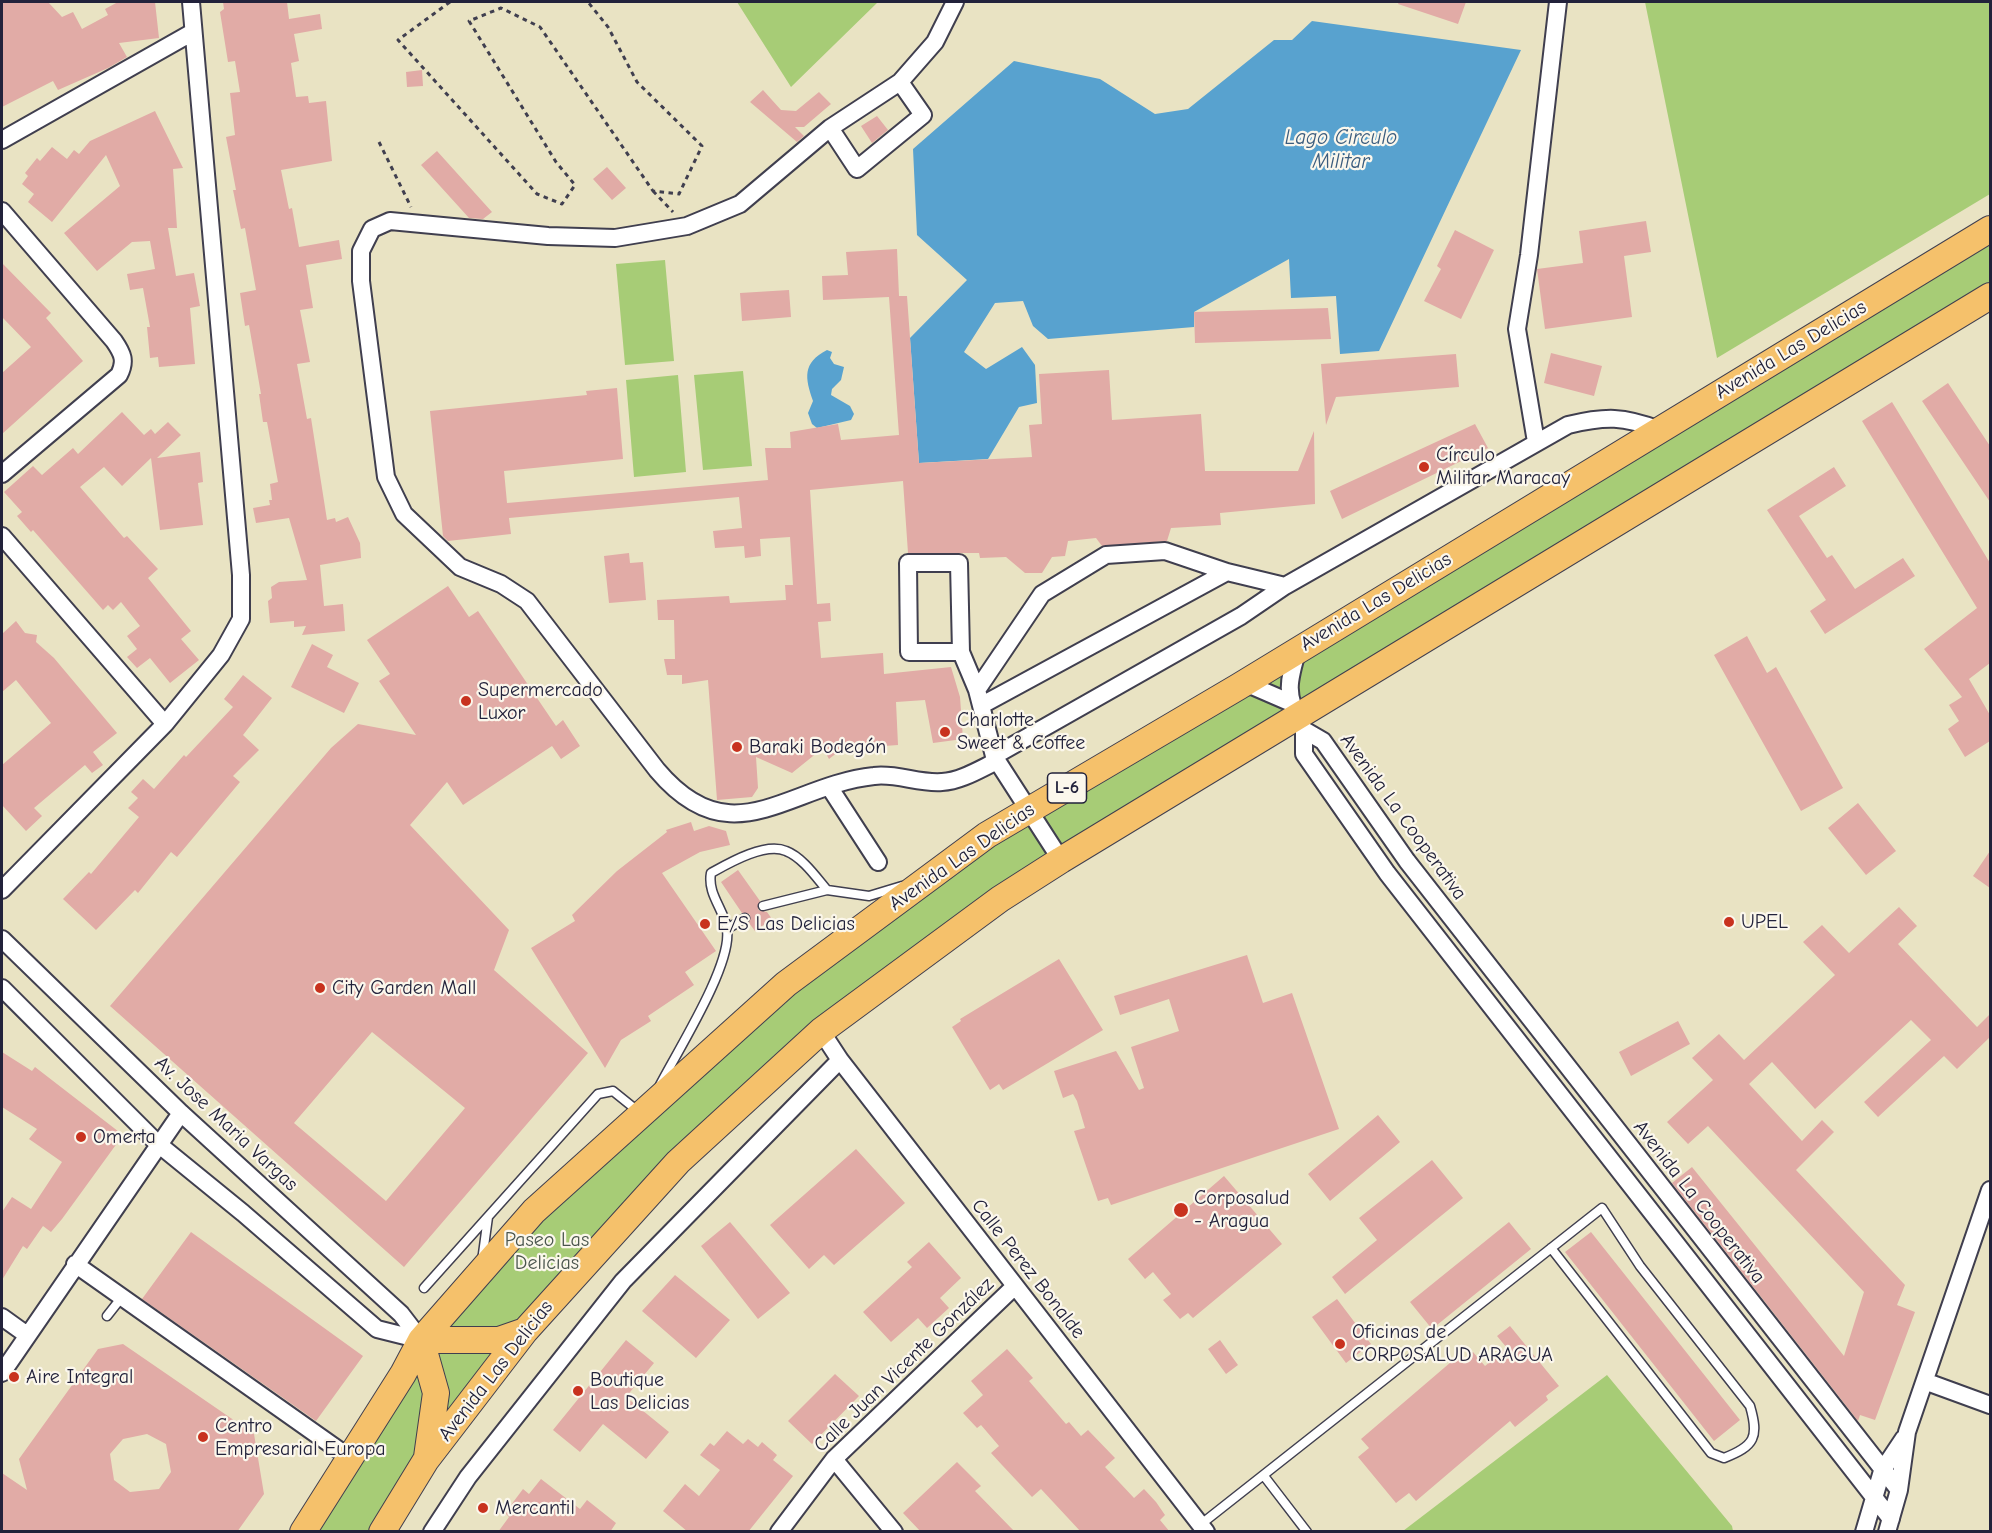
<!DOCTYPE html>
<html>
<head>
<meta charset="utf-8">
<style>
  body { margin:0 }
  #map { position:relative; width:1992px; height:1533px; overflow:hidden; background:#e9e3c3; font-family:"Comic Neue",sans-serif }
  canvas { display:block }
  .frame { position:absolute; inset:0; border:3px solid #22223b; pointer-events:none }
</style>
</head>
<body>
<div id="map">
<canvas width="1992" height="1533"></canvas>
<div class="frame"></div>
</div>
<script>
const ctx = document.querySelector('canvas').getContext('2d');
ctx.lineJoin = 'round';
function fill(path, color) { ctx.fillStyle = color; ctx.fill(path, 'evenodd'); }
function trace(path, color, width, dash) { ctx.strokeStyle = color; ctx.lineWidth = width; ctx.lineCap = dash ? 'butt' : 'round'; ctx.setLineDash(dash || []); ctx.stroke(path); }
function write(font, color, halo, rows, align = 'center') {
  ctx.font = font + ' "Comic Neue",sans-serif'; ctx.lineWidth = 4.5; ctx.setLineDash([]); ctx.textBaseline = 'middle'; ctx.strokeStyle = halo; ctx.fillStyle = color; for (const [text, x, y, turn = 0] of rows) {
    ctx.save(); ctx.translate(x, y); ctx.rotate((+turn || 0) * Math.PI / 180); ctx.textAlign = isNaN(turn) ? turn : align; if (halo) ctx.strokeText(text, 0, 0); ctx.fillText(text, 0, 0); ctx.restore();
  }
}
const green = new Path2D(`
  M 737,2 L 878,2 L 791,87 Z
  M 1645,2 L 1990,2 L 1990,194 L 1717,358 Z
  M 1990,229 L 1990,296 L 1305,714 L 821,1031 L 525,1331 L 382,1531 L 303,1532 L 380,1410 L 534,1211 L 786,984 L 987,835 Z
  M 665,260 L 674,361 L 625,365 L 616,264 Z
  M 743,371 L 752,466 L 703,470 L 694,375 Z
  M 678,375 L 686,472 L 634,477 L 626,380 Z
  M 1607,1375 L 1732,1526 L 1733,1531 L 1403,1531 Z`);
const water = new Path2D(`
  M 1312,21 L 1521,50 L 1379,351 L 1340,354 L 1336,296 L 1291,298 L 1289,259 L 1194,312 L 1194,327 L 1048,339 L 1033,326 L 1023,301 L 995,303 L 964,352 L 986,369 L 1022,347 L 1035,365 L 1037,403 L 1019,407 L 988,459 L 919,463 L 910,338 L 967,280 L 917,235 L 913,149 L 1014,61 L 1100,79 L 1155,114 L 1188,109 L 1274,40 L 1292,40 Z
  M 827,350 L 832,352 L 830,358 L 834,364 L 844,367 L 841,380 L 832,389 L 831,395 L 850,406 L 854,414 L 851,420 L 817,428 L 812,424 L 808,413 L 813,401 C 805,378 802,363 827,350 Z`);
const building = new Path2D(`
  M 2,2 L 48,2 L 62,17 L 73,12 L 82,29 L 108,15 L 105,9 L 118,2 L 155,2 L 159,38 L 119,43 L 127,57 L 108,68 L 58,90 L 53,81 L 2,107 Z
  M 223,2 L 287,2 L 289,19 L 320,14 L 322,29 L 294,34 L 299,61 L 291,63 L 296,97 L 308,96 L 309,103 L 326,101 L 332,161 L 281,170 L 289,209 L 292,208 L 299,247 L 339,240 L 342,259 L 306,265 L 313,308 L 300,310 L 310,362 L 297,364 L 307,419 L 311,418 L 327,520 L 335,518 L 336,522 L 348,517 L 360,543 L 361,558 L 320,565 L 324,606 L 343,604 L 345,631 L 302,635 L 306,626 L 294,627 L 294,621 L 270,623 L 268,601 L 272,598 L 271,587 L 279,582 L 307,580 L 289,518 L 256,523 L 253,508 L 270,505 L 269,500 L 272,500 L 270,484 L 278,482 L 267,422 L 263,422 L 259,394 L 261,394 L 249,325 L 245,326 L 240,293 L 256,290 L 245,228 L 241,229 L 233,190 L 236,190 L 226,137 L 235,135 L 230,93 L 240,92 L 235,61 L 228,62 L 220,12 L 224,9 Z
  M 1399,2 L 1466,2 L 1458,24 L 1398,4 Z
  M 422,70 L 423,86 L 407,87 L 406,72 Z
  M 763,90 L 781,110 L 796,111 L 819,92 L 831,104 L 804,127 L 795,127 L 804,136 L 797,142 L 750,102 Z
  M 155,111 L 183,168 L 173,169 L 177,228 L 168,228 L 176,276 L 194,273 L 200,306 L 190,308 L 195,364 L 159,367 L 158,357 L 150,358 L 147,327 L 150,327 L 143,288 L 130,290 L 127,274 L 155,269 L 150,241 L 132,242 L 97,271 L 64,233 L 120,186 L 106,155 L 52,222 L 28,202 L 34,194 L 22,184 L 28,176 L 25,173 L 37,158 L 40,161 L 52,147 L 67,159 L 74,150 L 79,154 L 90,141 Z
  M 877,116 L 888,130 L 872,143 L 861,126 Z
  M 437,151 L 492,212 L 483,219 L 469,218 L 421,165 Z
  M 607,167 L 626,188 L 612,200 L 593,179 Z
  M 1646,221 L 1651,252 L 1624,256 L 1632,317 L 1545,329 L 1537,269 L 1583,263 L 1579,231 Z
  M 1455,230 L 1494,250 L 1461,319 L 1424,301 L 1441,269 L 1437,266 Z
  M 897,249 L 899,296 L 907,296 L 919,463 L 1032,457 L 1029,425 L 1042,424 L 1039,374 L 1109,370 L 1112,420 L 1201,414 L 1205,471 L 1298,471 L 1314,431 L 1315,504 L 1220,513 L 1221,525 L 1171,528 L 1167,541 L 1102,546 L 1096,538 L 1068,541 L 1065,556 L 1052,557 L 1042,573 L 1025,573 L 1006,557 L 980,558 L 979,553 L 908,553 L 903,481 L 810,490 L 817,604 L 830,603 L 831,621 L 818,622 L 821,658 L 883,653 L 884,674 L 951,667 L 960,697 L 963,739 L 933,743 L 925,700 L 896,702 L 898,745 L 870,747 L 865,750 L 862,747 L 843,748 L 829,759 L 823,748 L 792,773 L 756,757 L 758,788 L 752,797 L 717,800 L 708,680 L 682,684 L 682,675 L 667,675 L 664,659 L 675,659 L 674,620 L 658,620 L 657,600 L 729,596 L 730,603 L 786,600 L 785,585 L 793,585 L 790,537 L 760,539 L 761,556 L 745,558 L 744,546 L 715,548 L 713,531 L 742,528 L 739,497 L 509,518 L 511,534 L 448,541 L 443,536 L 430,411 L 587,395 L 586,391 L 617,388 L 623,459 L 504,471 L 507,503 L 768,480 L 765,448 L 791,448 L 790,432 L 838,424 L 841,440 L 899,435 L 889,297 L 823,300 L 822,276 L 848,275 L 846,252 Z
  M 2,263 L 51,313 L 46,318 L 83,361 L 2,434 L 2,373 L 31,347 L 2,317 Z
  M 789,290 L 791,317 L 742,321 L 740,293 Z
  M 1328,308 L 1331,339 L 1195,343 L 1194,312 Z
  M 1551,353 L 1602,366 L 1594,396 L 1544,383 Z
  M 1456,354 L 1459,387 L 1336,397 L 1326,425 L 1321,364 Z
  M 1948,383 L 1990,446 L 1990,502 L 1922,401 Z
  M 1892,402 L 1990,563 L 1990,663 L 1969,679 L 1990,715 L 1990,741 L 1965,757 L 1948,729 L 1959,721 L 1949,705 L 1962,697 L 1924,649 L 1977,608 L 1862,421 Z
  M 122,412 L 144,435 L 151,429 L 155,434 L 168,422 L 181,435 L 157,458 L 200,452 L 203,482 L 198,483 L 203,525 L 160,530 L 151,458 L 122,486 L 104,467 L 80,487 L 124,538 L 127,536 L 158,569 L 148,578 L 191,631 L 181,639 L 199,660 L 170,683 L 150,658 L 137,668 L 127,657 L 137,649 L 127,636 L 140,626 L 121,602 L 113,610 L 108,605 L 103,610 L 33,530 L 31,532 L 17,516 L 22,512 L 4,492 L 33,466 L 42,475 L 73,448 L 78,454 Z
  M 1475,424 L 1488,448 L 1342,519 L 1330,491 Z
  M 1834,467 L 1846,486 L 1799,516 L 1827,558 L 1832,555 L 1855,589 L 1903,558 L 1915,576 L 1825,634 L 1810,611 L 1826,600 L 1767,510 Z
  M 629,553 L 630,563 L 643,562 L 646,600 L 609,603 L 604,556 Z
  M 448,586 L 469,617 L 478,611 L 556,726 L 563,720 L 580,746 L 561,759 L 552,746 L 463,805 L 447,782 L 410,825 L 509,930 L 494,970 L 588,1053 L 404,1267 L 110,1006 L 331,748 L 358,724 L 416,735 L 379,681 L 390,674 L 367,640 ZM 372,1032 L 465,1108 L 386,1201 L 294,1123 Z
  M 16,621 L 25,633 L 37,635 L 36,642 L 54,658 L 117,733 L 93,752 L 103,765 L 92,773 L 85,765 L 34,808 L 42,816 L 26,831 L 2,805 L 2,765 L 51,723 L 16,680 L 2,692 L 2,634 Z
  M 1747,636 L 1767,673 L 1776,667 L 1843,788 L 1801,811 L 1714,655 Z
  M 312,644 L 333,655 L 327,667 L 359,683 L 344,713 L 291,687 Z
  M 243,675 L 272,698 L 243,735 L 259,750 L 233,776 L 240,782 L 177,857 L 171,852 L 138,893 L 135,890 L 96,930 L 63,899 L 89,872 L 91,874 L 139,817 L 128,808 L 138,798 L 131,792 L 143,779 L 154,789 L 184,755 L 186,757 L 233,707 L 224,699 Z
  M 1858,803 L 1896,851 L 1866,875 L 1828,828 Z
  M 691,822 L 694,831 L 709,826 L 726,831 L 730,845 L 700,852 L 662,873 L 716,951 L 685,972 L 694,985 L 648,1016 L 651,1021 L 621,1040 L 605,1068 L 531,948 L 575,921 L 572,915 L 617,871 L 667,832 L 666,830 Z
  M 1990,851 L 1990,888 L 1973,876 Z
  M 738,870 L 760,901 L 758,910 L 767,912 L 772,919 L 755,931 L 749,923 L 750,914 L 742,913 L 721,882 Z
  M 1899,907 L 1917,926 L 1898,944 L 1977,1027 L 1990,1014 L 1990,1037 L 1957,1069 L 1944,1056 L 1878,1117 L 1864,1102 L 1931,1040 L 1911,1020 L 1815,1109 L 1772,1062 L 1749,1084 L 1802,1141 L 1822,1120 L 1834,1132 L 1796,1170 L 1905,1285 L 1897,1305 L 1915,1312 L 1875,1420 L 1860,1415 L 1858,1421 L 1672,1183 L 1692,1167 L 1844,1356 L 1864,1292 L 1708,1126 L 1688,1144 L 1667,1122 L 1713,1080 L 1692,1058 L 1719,1034 L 1744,1060 L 1835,975 L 1803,942 L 1822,925 L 1849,953 Z
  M 1247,955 L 1263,1003 L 1292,993 L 1339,1129 L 1111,1205 L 1108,1198 L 1098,1201 L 1074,1131 L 1085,1128 L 1077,1101 L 1073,1094 L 1063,1098 L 1054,1071 L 1116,1051 L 1139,1090 L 1144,1088 L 1131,1047 L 1179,1031 L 1169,999 L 1120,1015 L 1114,996 Z
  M 1059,959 L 1103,1030 L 1003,1090 L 999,1084 L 990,1090 L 952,1027 L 961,1021 L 960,1019 Z
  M 1678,1021 L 1690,1044 L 1631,1076 L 1619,1052 Z
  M 2,1052 L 32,1071 L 35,1067 L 123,1135 L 62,1219 L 51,1232 L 43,1226 L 27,1249 L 23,1246 L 2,1280 L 2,1212 L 12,1197 L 31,1209 L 62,1162 L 29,1139 L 37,1129 L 2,1107 Z
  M 1378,1115 L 1400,1142 L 1330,1201 L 1308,1174 Z
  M 856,1149 L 905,1203 L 834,1265 L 824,1255 L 809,1269 L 770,1225 Z
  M 1432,1160 L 1463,1198 L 1345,1294 L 1332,1277 L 1377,1240 L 1359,1218 Z
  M 1224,1176 L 1282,1244 L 1193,1318 L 1188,1313 L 1180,1319 L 1163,1300 L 1171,1294 L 1153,1272 L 1145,1279 L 1128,1259 Z
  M 730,1222 L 790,1293 L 758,1319 L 701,1246 Z
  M 1509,1222 L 1531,1249 L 1432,1329 L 1410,1302 Z
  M 191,1232 L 363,1356 L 316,1421 L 142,1299 Z
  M 1591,1232 L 1740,1420 L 1714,1441 L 1565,1252 Z
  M 929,1242 L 961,1278 L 940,1298 L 949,1308 L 927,1328 L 918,1318 L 891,1342 L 863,1312 L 912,1267 L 907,1262 Z
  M 675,1275 L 730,1320 L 696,1358 L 642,1311 Z
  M 1337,1299 L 1371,1344 L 1346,1363 L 1312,1317 Z
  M 1510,1326 L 1559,1386 L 1546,1396 L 1548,1400 L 1515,1427 L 1510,1421 L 1416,1501 L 1409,1493 L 1396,1503 L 1358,1457 L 1369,1448 L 1361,1439 L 1458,1356 L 1462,1361 L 1473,1352 L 1485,1366 L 1507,1348 L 1497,1336 Z
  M 626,1340 L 654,1363 L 626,1397 L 669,1432 L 646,1459 L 603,1424 L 580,1452 L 553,1430 Z
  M 1220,1340 L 1238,1365 L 1226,1374 L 1208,1349 Z
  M 123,1344 L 254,1434 L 264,1494 L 237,1532 L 2,1532 L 2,1473 L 27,1490 L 19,1459 L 98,1349 ZM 147,1434 L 166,1444 L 171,1472 L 159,1489 L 130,1492 L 114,1480 L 110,1454 L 123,1439 Z
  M 1007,1349 L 1033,1378 L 1029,1381 L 1066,1424 L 1069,1422 L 1081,1436 L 1088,1430 L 1115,1458 L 1105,1467 L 1134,1498 L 1144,1489 L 1156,1502 L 1165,1515 L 1160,1520 L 1170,1532 L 1081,1532 L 1041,1489 L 1032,1497 L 1002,1465 L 991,1453 L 999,1446 L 981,1425 L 977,1428 L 963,1413 L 983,1395 L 971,1381 Z
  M 835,1374 L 859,1396 L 812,1444 L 788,1421 Z
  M 727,1431 L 743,1444 L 748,1439 L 758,1447 L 762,1442 L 777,1455 L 773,1460 L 793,1476 L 748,1532 L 688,1532 L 663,1511 L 685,1484 L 699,1496 L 720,1470 L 700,1455 L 710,1443 L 714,1446 Z
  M 957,1462 L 981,1486 L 975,1491 L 1015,1532 L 921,1532 L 903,1513 Z
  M 541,1479 L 580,1509 L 587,1500 L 616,1523 L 610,1532 L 498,1532 L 509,1517 L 505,1513 L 523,1489 L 529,1494 Z`);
const path = new Path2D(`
  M 450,2 L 398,40 L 537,194 L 562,204 L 575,185 L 556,162 L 469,21 L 501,8 L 540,27 L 653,191 L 679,194 L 702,146 L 637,82 L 608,27 L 588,2
  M 379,142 L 411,207
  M 653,191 L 673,212`);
const lane = new Path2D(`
  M 763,906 L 827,890
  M 727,929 L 745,918
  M 660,1085 C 678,1050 732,965 727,930 C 725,910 707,895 711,873 C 729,863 765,842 786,851 C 802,857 816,877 827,890 L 869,896 L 902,886
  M 482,1261 L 488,1217
  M 424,1288 L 598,1094 L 613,1091 L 639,1112
  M 107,1316 L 122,1297
  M 1264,1476 L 1307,1532
  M 1200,1525 L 1602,1208 L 1640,1266 L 1750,1406 C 1759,1437 1755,1446 1724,1458 L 1711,1453 L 1551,1248`);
const street = new Path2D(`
  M 900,82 L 923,115 L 857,169 L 830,128 L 900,82 L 935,42 L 955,2
  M 830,128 L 740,204 L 687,226 L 615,238 L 548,236 L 390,221 L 372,229 L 361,251 L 361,281 L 386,477 L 404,514 L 460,567 L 501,584 L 527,601 L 657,770 C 732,859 788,785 874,776 C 897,773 919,784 942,782 C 961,781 980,769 997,761
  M 2,140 L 193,32
  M 2,211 L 114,341 C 123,354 126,361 119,375 L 2,474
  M 1536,442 L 1517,329 L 1529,255 L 1558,2
  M 2,536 L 165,724
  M 1285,586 L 1568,425 C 1606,416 1623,416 1660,430
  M 1298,649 C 1288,682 1285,694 1301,725
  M 961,652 L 909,652 L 908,563 L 959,563 L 961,652 L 977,690 L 994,756 L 1061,860
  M 1239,687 L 1252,686 L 1289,702
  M 977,690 L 1042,594 L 1106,555 L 1165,551 L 1227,572 L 1285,586 L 1241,616 L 994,756
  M 982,705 L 1227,572
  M 830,788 L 878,862
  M 2,890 L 165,724 L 221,655 L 241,619 L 241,575 L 191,2
  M 2,939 L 181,1113 L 401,1314 L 421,1340
  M 2,988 L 157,1143 L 243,1213 L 377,1329 L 421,1340
  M 821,1031 L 840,1060 L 1206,1532
  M 75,1264 L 350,1458
  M 2,1317 L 27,1335
  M 2,1373 L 181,1113
  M 1927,1382 L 1990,1405
  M 834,1459 L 894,1532
  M 1891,1519 L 1387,873 L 1304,754 L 1304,730 L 1323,741 L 1407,861 L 1899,1490
  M 432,1532 L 468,1477 L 623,1281 L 840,1060
  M 779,1532 L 834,1459 L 1015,1286
  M 1864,1532 L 1882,1471 L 1904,1438
  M 1887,1532 L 1899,1490 L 1907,1432 L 1990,1190`);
const primary = new Path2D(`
  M 427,1457 L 436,1393 L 421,1340 L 499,1340 L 525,1331
  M 303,1532 L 403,1374 L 421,1340 L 534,1211 L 786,984 L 987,835 L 1238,687 L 1990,229
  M 382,1532 L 426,1460 L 525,1331 L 678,1162 L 821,1031 L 1000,899 L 1061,860 L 1990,296`);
const markers = [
  [1424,467,6,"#c8321e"],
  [466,701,6,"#c8321e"],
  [945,732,6,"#c8321e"],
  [737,747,6,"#c8321e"],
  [1729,922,6,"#c8321e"],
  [705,924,6,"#c8321e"],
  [320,988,6,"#c8321e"],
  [81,1137,6,"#c8321e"],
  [1181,1210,8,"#c8321e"],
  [1340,1344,6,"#c8321e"],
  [14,1377,6,"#c8321e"],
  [578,1391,6,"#c8321e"],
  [203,1437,6,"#c8321e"],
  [483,1508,6,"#c8321e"]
];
const shields = [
  [1067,788,39]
];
const shieldNames = [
  ["L-6",1067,788]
];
const streetNames = [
  ["Avenida Las Delicias",1791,350,-31],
  ["Avenida Las Delicias",1376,602,-31],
  ["Avenida La Cooperativa",1403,817,54],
  ["Avenida Las Delicias",962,857,-35],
  ["Av. Jose Maria Vargas",226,1124,43],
  ["Avenida La Cooperativa",1699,1202,52],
  ["Calle Perez Bonalde",1028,1269,52],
  ["Calle Juan Vicente González",904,1365,-44],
  ["Avenida Las Delicias",496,1371,-52]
];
const poiNames = [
  ["Círculo",1436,455],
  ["Militar Maracay",1436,478],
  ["Supermercado",478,690],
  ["Luxor",478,713],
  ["Charlotte",957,720],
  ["Sweet & Coffee",957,743],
  ["Baraki Bodegón",749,747],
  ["UPEL",1741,922],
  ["E/S Las Delicias",717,924],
  ["City Garden Mall",332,988],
  ["Omerta",93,1137],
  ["Corposalud",1194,1198],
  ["- Aragua",1194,1221],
  ["Oficinas de",1352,1332],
  ["CORPOSALUD ARAGUA",1352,1355],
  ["Aire Integral",26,1377],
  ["Boutique",590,1380],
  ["Las Delicias",590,1403],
  ["Centro",215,1426],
  ["Empresarial Europa",215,1449],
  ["Mercantil",495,1508]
];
const parkNames = [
  ["Paseo Las",547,1240],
  ["Delicias",547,1263]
];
const waterNames = [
  ["Lago Circulo",1341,138],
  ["Militar",1341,162]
];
fill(green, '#a7cc76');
fill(water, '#58a2cf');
fill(building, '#e1aba6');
trace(lane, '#403f4f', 11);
trace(street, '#403f4f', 20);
trace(primary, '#403f4f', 28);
trace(path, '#403f4f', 3, [4.5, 4.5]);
trace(lane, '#fff', 8);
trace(street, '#fff', 16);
trace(primary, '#f5c16b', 26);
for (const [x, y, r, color] of markers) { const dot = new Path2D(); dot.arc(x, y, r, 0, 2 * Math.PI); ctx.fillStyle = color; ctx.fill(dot); trace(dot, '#fbf7ec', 2); }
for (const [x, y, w] of shields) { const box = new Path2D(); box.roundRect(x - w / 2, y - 15, w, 30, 4.5); ctx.fillStyle = '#fbf7ec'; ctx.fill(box); trace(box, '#22223b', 1.5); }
write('bold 18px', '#22223b', null, shieldNames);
write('20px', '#22223b', '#fbf7ec', streetNames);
write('20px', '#22223b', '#fbf7ec', poiNames, 'left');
write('20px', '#4a554d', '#fbf7ec', parkNames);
write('italic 21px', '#3a5c7e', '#fbf7ec', waterNames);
</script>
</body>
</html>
